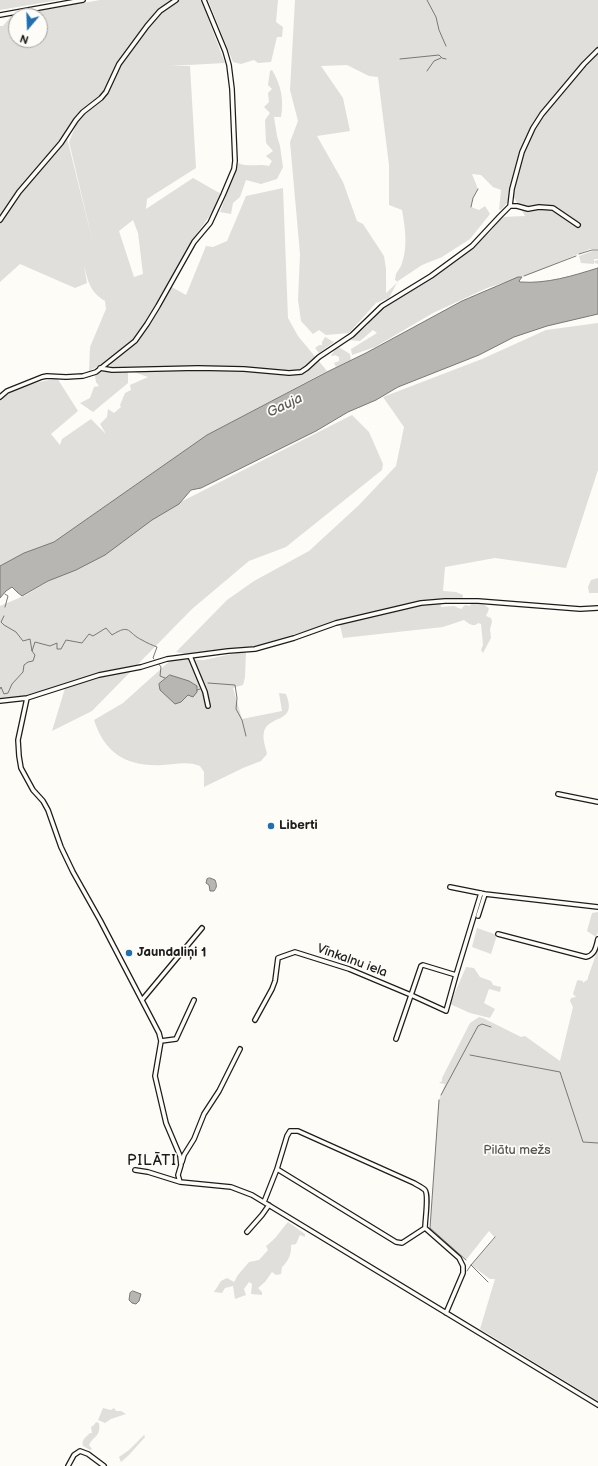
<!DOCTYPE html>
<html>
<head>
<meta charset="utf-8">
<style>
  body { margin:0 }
  #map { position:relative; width:598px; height:1466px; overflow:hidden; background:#fdfcf7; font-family:"Balsamiq Sans",sans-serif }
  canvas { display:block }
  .north { position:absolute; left:8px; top:8px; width:40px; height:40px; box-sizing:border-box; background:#fdfcf7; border:1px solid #a3a29f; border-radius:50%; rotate:199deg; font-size:11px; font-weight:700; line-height:16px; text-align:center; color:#1c1c1c }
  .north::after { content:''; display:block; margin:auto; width:14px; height:18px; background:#1f6fb2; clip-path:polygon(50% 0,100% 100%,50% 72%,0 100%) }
</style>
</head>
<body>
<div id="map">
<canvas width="598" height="1466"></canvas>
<div class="north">N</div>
</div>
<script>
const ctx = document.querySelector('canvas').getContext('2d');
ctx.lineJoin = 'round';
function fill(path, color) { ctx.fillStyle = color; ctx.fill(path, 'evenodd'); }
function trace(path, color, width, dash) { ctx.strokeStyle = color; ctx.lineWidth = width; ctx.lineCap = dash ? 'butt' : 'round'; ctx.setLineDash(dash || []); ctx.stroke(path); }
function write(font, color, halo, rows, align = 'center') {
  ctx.font = font + ' "Balsamiq Sans",sans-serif'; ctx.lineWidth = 3.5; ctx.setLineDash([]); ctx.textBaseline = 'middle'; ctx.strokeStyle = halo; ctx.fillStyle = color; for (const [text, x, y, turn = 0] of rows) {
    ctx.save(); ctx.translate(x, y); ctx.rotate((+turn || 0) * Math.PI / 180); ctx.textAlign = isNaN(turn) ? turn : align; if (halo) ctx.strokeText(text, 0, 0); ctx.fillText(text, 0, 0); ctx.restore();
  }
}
const green = new Path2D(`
  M 0,0 L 59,0 L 0,10 Z
  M 100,0 L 172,0 L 160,10 L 145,26 L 116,64 L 104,92 L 96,100 L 80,112 L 66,134 L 94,247 L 69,142 L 77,122 L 91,107 L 100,100 L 122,61 L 162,11 L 177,0 L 201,0 L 225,63 L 170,66 L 190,66 L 196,168 L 147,199 L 146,209 L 193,178 L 223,195 L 208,218 L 193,239 L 170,286 L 186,295 L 206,246 L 213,247 L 227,241 L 246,196 L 283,188 L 288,318 L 298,336 L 327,371 L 207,435 L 54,542 L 24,553 L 0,566 L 0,400 C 15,386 37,383 57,378 L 78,411 L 51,434 L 60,445 L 62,439 L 91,419 L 106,434 L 100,424 L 107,417 L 108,409 L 114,413 L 121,407 L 120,405 L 125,393 L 131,390 L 130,385 L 148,377 L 128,370 L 128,383 L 93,412 L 80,403 L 90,398 L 94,387 L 99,386 L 96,382 L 95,376 L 98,372 L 111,371 L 110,360 L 89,371 L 90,347 L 106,309 L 105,301 C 90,292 88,282 84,265 L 87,283 L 75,288 L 20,264 L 0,282 L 0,26 L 3,26 L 12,15 ZM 16,16 L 40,16 L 40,40 L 16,40 ZM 133,220 L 138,233 L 143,274 L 134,277 L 119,231 Z
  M 208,0 L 278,0 L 276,22 L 283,27 L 282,37 L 277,37 L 271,62 L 258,63 L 254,60 L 241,64 L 233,62 Z
  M 295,0 L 598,0 L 598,249 L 590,249 L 533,273 L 487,288 L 433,313 L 375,347 L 352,355 L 351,349 L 377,333 L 373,330 L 360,341 L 347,340 L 367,326 L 376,310 L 416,283 L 459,258 L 490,232 L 502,217 L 525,216 L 513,196 L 502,209 L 499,210 L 501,190 L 493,187 L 481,175 L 472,174 L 478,189 L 473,198 L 471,207 L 479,210 L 485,206 L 490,214 L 470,239 L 442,257 L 422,265 L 398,281 L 389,298 L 376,303 L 349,333 L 326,335 L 319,330 L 313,334 L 301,321 L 298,300 L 300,254 L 290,142 L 298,121 L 290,90 ZM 347,65 L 369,76 L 378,77 L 389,165 L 389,205 L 402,210 C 405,227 408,246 402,263 C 400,271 396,269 395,280 L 398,282 L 386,293 L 386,269 L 384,256 L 363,224 L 357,221 L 343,182 L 317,136 L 350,131 L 343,98 L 321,66 Z
  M 272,70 C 281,85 284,99 281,117 L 274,117 L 277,136 L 280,146 L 283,167 L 277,179 L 261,184 L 246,180 L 240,197 L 233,203 L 231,214 L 220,212 L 238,163 C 251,168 257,163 269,166 L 272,161 L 266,156 L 273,151 L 266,143 L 265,120 L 270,113 L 264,107 L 269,102 L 268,93 L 272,89 L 268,85 L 270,71 Z
  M 593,251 L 598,251 L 598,259 L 594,259 L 594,261 L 598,260 L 598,264 L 595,263 L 594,261 L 594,264 L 581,263 L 579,256 Z
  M 598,323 L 598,470 L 566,568 L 495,558 L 445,567 L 443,591 L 456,592 L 463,595 L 462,601 L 440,599 L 441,607 L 454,606 L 461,609 L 465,605 L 470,606 L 471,604 C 478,604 485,603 489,609 L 486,616 L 491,618 L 492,622 L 490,629 L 491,638 L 483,653 L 481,650 L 483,645 L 481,624 L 478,623 C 473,628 468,623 464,620 L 443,627 L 343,638 L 339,621 L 255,646 L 192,655 L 176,652 L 227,600 L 254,581 L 309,551 L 359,505 L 396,466 L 404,427 L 383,397 L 482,359 L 546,330 Z
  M 325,337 L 334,342 L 319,353 L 315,348 L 319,345 L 322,345 L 322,342 Z
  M 337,346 L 350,354 L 351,360 L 336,367 L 334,363 L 339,361 L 339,357 L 335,355 L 333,356 L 331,356 Z
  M 352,415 L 369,432 L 383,464 L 382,470 L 286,547 L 249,561 L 192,609 L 92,711 L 52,731 L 66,685 L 0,703 L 0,606 L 26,595 L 159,513 Z
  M 598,578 L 598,593 L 589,593 L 588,587 L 591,580 Z
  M 246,651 L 245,677 L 243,685 L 233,688 L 242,719 L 282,711 L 279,693 L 286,694 C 298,724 269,714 264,732 C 262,739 266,748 267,754 L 261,761 L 243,768 L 204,787 L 204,772 L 200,766 C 188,761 175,764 163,765 C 127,767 105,754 94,720 L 123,703 L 172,659 L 204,660 Z
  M 598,912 L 598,932 L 596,937 L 587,931 L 592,913 Z
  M 477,928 L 497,935 L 491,954 L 472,947 Z
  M 598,949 L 598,1401 L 480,1329 L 495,1279 L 490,1279 L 471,1265 L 495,1238 L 489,1231 L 466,1260 L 430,1228 L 439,1100 L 445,1084 L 439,1083 L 442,1081 L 442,1078 L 470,1023 L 479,1017 L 483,1018 L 521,1037 L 525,1036 L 560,1061 L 573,1007 L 570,1001 L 571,998 L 576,997 L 573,994 L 577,981 L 578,980 L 583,981 L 583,983 L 588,979 L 588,977 Z
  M 466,967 L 474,968 L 480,977 L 491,981 L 493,985 L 501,987 L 500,992 L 489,989 L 484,1003 L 495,1009 L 490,1018 L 470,1013 L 450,1004 Z
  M 288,1222 L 305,1234 L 305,1237 L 300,1235 L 296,1244 L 291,1245 C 292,1253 288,1262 282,1267 L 281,1274 L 276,1275 L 272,1272 L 265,1282 L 258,1288 L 262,1292 L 262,1295 L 251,1294 L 252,1284 L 249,1282 L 244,1289 L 246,1295 L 235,1299 L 233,1286 L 225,1288 L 222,1293 L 214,1292 L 221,1281 L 227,1278 L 234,1282 L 238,1275 L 249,1262 L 259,1260 L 268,1250 L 266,1246 C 275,1240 281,1230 288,1222 Z
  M 103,1408 L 111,1410 L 114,1408 L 116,1411 L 121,1411 L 126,1414 L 111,1419 L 105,1423 L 98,1420 Z
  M 96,1422 L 99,1423 C 99,1425 100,1427 99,1430 C 99,1436 91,1439 89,1445 L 92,1449 L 90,1450 L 83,1446 C 81,1440 86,1437 90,1433 L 92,1433 L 91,1427 L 94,1425 Z
  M 144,1435 L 145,1437 L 129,1455 L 121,1462 L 119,1457 L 129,1450 Z`);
const water = new Path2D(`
  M 598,268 L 598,314 L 547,326 L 514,337 L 479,355 L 398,387 L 376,400 L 348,412 L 316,431 L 201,488 L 191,490 L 179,504 L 152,520 L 105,555 L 76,570 L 48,581 L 22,596 L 17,592 L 12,587 L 6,591 L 0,598 L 0,566 L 24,553 L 54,542 L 207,435 L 327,372 L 366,353 L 462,301 L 518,277 L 522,277 L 519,281 L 520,282 C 547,284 572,276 598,268 Z
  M 170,675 L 189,681 L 197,686 L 197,692 L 193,697 L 188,695 L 181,702 L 175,704 L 160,690 L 159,684 Z
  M 210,878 L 215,880 C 217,885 217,887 214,891 L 210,891 L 209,885 L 206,883 L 207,879 Z
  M 133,1291 L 141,1294 L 139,1301 L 136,1304 L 132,1303 L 129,1300 L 130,1293 Z`);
const stream = new Path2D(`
  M 427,0 L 436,17 L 439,30 L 446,46
  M 400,59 L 439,55 L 442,58 L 446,59
  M 427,71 L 434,61 L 441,58
  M 471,207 L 473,198 L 478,189
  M 579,254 L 592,250 L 598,250
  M 524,276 L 576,256
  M 5,607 L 8,596 L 5,594
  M 4,616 L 1,622 L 4,625 L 16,632 L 23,641 L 30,639 L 32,651 L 35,642 L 50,646 L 57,643 L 57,649 L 61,649 L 66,640 L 82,643 L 89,634 L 93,636 L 106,628 L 112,635 C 131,623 127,633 142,640 C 147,643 152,645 157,647 L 153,658 L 154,659
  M 158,663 L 161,667 L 160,676 L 165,678
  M 208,683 L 235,685 L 237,698 L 236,709 L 242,720 L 246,736
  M 0,689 L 1,687 L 4,694 L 8,693 L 12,684 L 23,672 L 24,665 L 28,662 L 33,661 L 35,655 L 32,651
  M 197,690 L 200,689
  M 470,1055 L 560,1072 L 583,1142 L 598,1143
  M 441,1095 L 478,1026 L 482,1024 L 491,1027
  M 439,1100 L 430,1228 L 466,1260
  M 471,1265 L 488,1282
  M 467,1271 L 471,1265 L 495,1237`);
const minor = new Path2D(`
  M 0,15 L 83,0
  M 510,206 L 517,206 L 528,209 L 539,207 L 553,208 L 578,225
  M 0,220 L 19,192 L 61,143 L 76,120 L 83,112 L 101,98 L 106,92 L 119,64 L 147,26 L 160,11 L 176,0
  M 100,368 L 112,370 L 198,368 L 244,369 L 289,373 L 301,372 L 307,368 L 319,357 L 352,335 L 382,306 L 431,276 L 472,246 L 500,216 L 510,206 L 512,189 L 522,152 L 533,128 L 542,114 L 584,64 L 598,50
  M 0,397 L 7,391 L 42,377 L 47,376 L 66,377 L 83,376 L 96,372 L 135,341 L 147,324 L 158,306 L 194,242 L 210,223 L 223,195 L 234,169 L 235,161 L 232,89 L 229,65 L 225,51 L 204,0
  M 190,656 L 205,692 L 208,706
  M 27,698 L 18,740 L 19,756 L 21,768 L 33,790 L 43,801 L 48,810 L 61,847 L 73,872 L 100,920 L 159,1033 L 161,1041 L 155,1076 L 166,1123 L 180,1156 L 181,1165 L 178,1175 L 180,1182 L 231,1187 L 252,1195 L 598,1405
  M 0,701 L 27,698 L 99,675 L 141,667 L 167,659 L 228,651 L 255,649 L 294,638 L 336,623 L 421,603 L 445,601 L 478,601 L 580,609 L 598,608
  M 558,794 L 598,802
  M 450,887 L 485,894 L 598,907
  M 478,916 L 485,894
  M 498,934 L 586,957 C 595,955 596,947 598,939
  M 142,1000 L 202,928
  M 255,1020 L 272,989 L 275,981 L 278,958 L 295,952 L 349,969 L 411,995 L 446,1011 L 456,975
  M 396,1039 L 421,966 L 423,965 L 456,975 L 481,893
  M 161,1041 L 176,1039 L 194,1000
  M 182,1162 L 184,1155 L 194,1139 L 204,1114 L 219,1091 L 240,1049
  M 135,1170 L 148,1172 L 180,1182
  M 264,1202 L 277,1169
  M 425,1228 C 425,1220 429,1195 425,1190 C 422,1187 417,1185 414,1183 L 298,1131 L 290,1131 L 287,1136 L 277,1169 L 396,1242 L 402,1243 L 425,1228 L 459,1258 L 463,1266 L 463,1273 L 446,1313
  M 247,1232 L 262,1215 L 269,1205
  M 68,1466 L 74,1455 L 80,1451 L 88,1454 L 104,1466`);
const markers = [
  [271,826,4,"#1f6fb2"],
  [129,953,4,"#1f6fb2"]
];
const poiNames = [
  ["Liberti",279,826],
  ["Jaundaliņi 1",137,953]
];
const streetNames = [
  ["Vīnkalnu iela",352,961,20]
];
const parkNames = [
  ["Pilātu mežs",517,1151]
];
const waterNames = [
  ["Gauja",285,406,-26]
];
const quarterNames = [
  ["PILĀTI",152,1161]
];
fill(green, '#e0dfdb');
fill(water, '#b7b6b2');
trace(water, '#797876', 1);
trace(stream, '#797876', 1);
trace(minor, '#1c1c1c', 6);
trace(minor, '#fdfcf7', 3.5);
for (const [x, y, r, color] of markers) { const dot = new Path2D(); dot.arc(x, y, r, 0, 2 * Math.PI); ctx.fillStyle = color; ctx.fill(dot); trace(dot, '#fdfcf7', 1.5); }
write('bold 13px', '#1c1c1c', '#fdfcf7', poiNames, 'left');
write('13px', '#1c1c1c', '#fdfcf7', streetNames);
write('13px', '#575655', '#fdfcf7', parkNames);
write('italic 14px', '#5a5a58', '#fdfcf7', waterNames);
ctx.letterSpacing = '1px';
write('15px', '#1c1c1c', '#fdfcf7', quarterNames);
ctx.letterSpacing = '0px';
</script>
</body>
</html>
